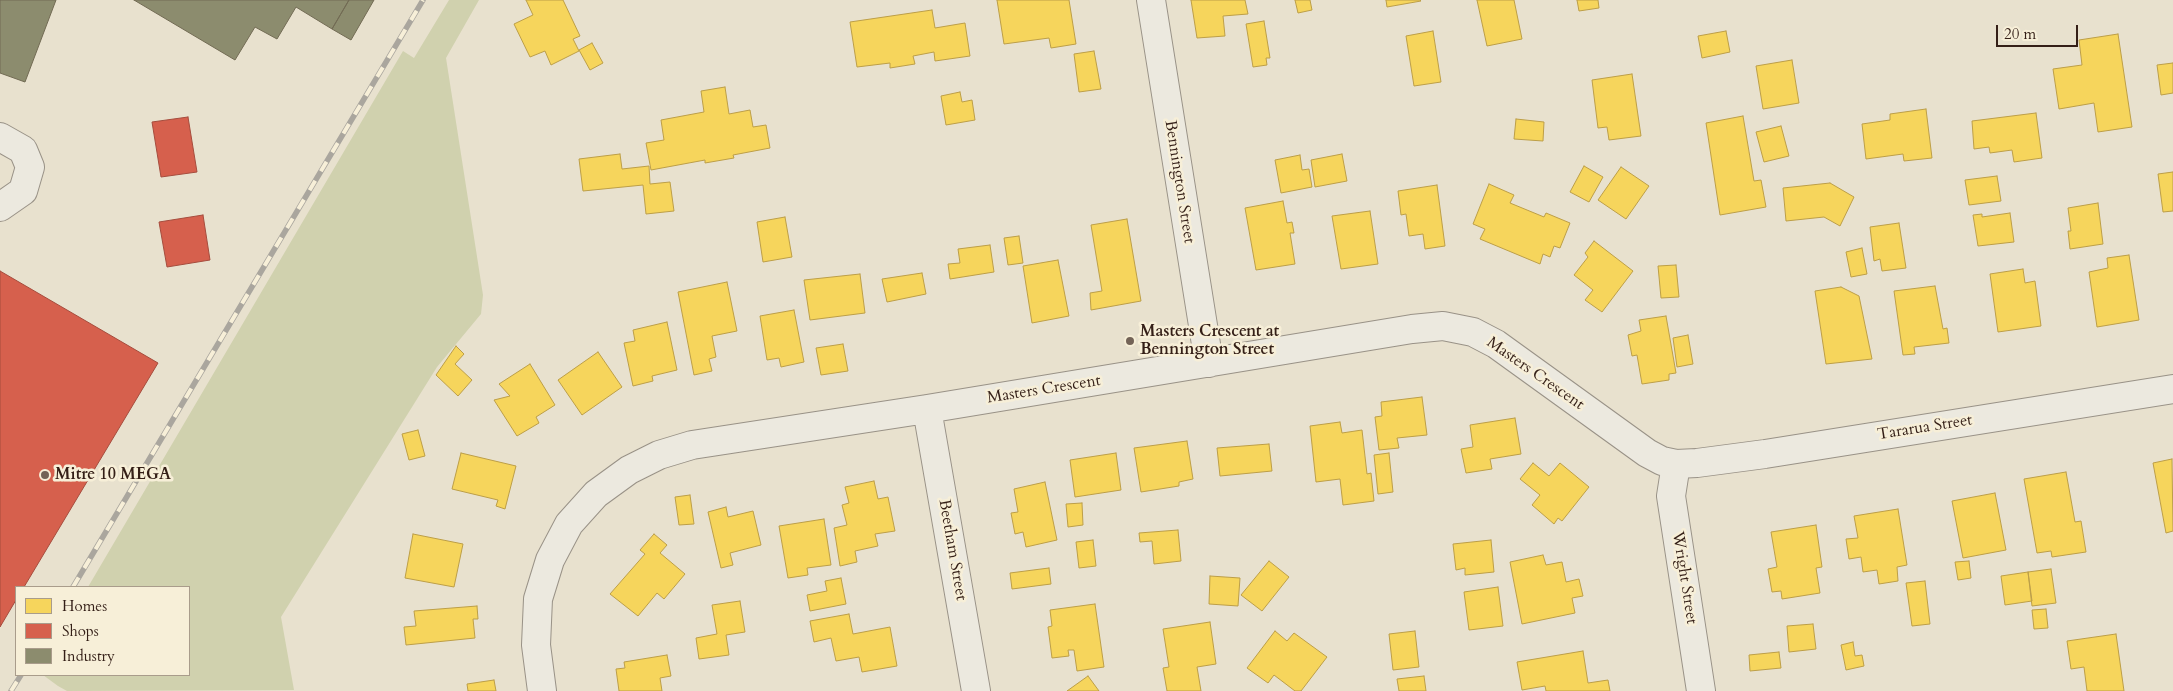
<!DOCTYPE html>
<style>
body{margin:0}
#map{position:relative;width:2173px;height:691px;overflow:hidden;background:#e8e1ce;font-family:Cardo,serif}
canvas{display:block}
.legend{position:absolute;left:15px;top:586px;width:175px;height:90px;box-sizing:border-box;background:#f7efd8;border:1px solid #a99c8b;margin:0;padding:6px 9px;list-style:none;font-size:15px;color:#341f17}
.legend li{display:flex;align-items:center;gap:10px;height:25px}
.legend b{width:25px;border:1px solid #a99c8b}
.scale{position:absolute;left:1996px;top:25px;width:82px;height:22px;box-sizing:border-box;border:2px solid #341f17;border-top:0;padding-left:6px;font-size:15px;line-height:18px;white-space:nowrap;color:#341f17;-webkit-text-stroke:4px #f7efd8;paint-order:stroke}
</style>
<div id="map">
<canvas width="2173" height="691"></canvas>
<ul class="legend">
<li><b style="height:14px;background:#f6d55c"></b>Homes</li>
<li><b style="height:14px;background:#d6604d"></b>Shops</li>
<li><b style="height:14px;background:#8c8c6e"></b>Industry</li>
</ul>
<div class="scale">20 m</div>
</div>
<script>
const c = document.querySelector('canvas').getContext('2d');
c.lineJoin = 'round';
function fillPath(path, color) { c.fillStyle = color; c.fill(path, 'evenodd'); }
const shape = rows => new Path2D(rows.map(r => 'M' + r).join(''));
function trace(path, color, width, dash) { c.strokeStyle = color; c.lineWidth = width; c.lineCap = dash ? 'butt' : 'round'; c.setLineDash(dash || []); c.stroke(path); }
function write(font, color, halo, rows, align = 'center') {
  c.font = font + ' Cardo,serif'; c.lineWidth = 5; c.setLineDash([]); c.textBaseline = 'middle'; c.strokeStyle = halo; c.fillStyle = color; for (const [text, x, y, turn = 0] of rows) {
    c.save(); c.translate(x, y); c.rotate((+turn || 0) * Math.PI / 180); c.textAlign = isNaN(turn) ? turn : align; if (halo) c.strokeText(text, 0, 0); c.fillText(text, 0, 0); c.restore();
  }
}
fillPath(shape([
 [449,0,479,0,446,58,483,295,481,314,437,367,281,617,294,690,67,691,58,686,43,675,189,675,189,587,88,587,403,51,414,58]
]), '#d0d1ae');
const homes = shape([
 [526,0,563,0,580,36,573,39,579,51,551,65,545,51,530,57,514,24,533,15,526,0],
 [997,0,1069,0,1076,44,1051,48,1049,38,1004,44,997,0],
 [1191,0,1245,0,1248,14,1223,16,1225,36,1197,38,1191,0],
 [1295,0,1310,0,1312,10,1298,13,1295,0],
 [1386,0,1420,0,1421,1,1387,7,1386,0],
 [1477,0,1514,0,1522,39,1487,46,1477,0],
 [1577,0,1598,0,1599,8,1579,11,1577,0],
 [932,10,935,28,965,23,970,56,935,61,934,52,913,56,915,64,890,68,890,63,857,67,850,22,932,10],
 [1264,21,1270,58,1266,58,1267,65,1253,67,1246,24,1264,21],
 [1433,31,1441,82,1414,86,1406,36,1433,31],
 [1726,31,1730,52,1702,58,1698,36,1726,31],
 [2118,34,2132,127,2098,132,2094,103,2059,109,2053,69,2082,65,2079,40,2118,34],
 [592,43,603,63,590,70,579,50,592,43],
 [1094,51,1101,89,1079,92,1074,54,1094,51],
 [1792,60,1799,103,1763,109,1756,66,1792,60],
 [2173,63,2173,93,2161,95,2157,65,2173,63],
 [1632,74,1641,136,1609,140,1607,127,1598,128,1592,80,1632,74],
 [725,87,729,114,750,110,753,127,766,125,770,148,733,155,734,158,705,163,705,160,651,170,646,143,664,140,661,120,704,112,701,91,725,87],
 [960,92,962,102,972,100,975,120,946,125,941,96,960,92],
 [1926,109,1932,158,1904,161,1903,154,1866,159,1862,124,1890,120,1890,114,1926,109],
 [2036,113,2042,158,2014,162,2012,150,1990,153,1989,147,1974,149,1972,121,2036,113],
 [1743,116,1754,181,1761,180,1766,207,1720,215,1706,123,1743,116],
 [1516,119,1544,122,1543,141,1514,139,1516,119],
 [1781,126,1789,156,1764,162,1756,132,1781,126],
 [620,154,622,169,649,166,650,184,670,182,674,211,646,214,643,185,583,191,579,159,620,154],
 [1342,154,1347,181,1315,187,1311,160,1342,154],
 [1300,155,1302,170,1309,169,1312,187,1281,193,1275,160,1300,155],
 [1584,166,1603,177,1589,202,1570,192,1584,166],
 [1621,167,1649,186,1626,219,1598,200,1621,167],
 [2173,172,2173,211,2163,212,2158,174,2173,172],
 [1997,176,2001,201,1969,205,1965,180,1997,176],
 [1830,183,1854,197,1840,226,1824,217,1786,221,1783,188,1830,183],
 [1489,184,1514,195,1510,203,1544,217,1546,213,1570,223,1560,248,1554,246,1550,257,1543,254,1540,264,1480,239,1485,229,1473,224,1489,184],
 [1437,185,1445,246,1425,249,1423,234,1409,236,1406,214,1401,215,1398,191,1437,185],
 [1283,201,1287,223,1292,222,1294,233,1290,233,1295,264,1256,270,1245,208,1283,201],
 [2098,203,2103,244,2070,249,2068,231,2071,231,2068,208,2098,203],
 [1370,211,1378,264,1341,269,1332,216,1370,211],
 [2010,213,2014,242,1978,246,1973,215,1982,214,1982,217,2010,213],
 [785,217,792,257,763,262,757,222,785,217],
 [1127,219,1141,301,1091,310,1090,293,1102,291,1091,225,1127,219],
 [1899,223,1906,268,1882,271,1880,259,1874,261,1870,227,1899,223],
 [1019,236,1023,263,1008,265,1004,238,1019,236],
 [1594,241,1633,271,1602,312,1585,300,1593,290,1574,275,1588,257,1585,253,1594,241],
 [990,245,994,272,950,279,948,264,960,263,958,249,990,245],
 [1862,248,1867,274,1851,277,1846,252,1862,248],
 [2129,255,2139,320,2097,327,2089,272,2108,268,2107,258,2129,255],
 [1058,260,1069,316,1032,323,1023,266,1058,260],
 [1676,265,1679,297,1661,298,1658,266,1676,265],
 [2023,269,2025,283,2035,281,2041,326,1998,332,1990,274,2023,269],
 [922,273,926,294,887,302,882,279,922,273],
 [860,274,865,313,810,320,804,280,860,274],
 [727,282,737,331,712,336,716,357,709,359,712,371,694,375,678,292,727,282],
 [1935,286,1943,329,1947,328,1949,343,1914,347,1915,354,1903,355,1894,291,1935,286],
 [1841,287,1859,296,1872,359,1826,364,1815,291,1841,287],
 [794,310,804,362,781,367,779,358,767,360,760,316,794,310],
 [1666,316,1676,373,1669,374,1669,380,1642,384,1637,355,1632,356,1628,335,1641,331,1639,320,1666,316],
 [667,322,677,370,652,376,653,381,633,386,624,343,635,341,633,330,667,322],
 [1688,335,1693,364,1677,367,1673,338,1688,335],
 [843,344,848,371,821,375,816,348,843,344],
 [456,346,464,354,455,364,472,380,458,396,436,375,456,346],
 [598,352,622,387,582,415,558,380,598,352],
 [530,364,555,405,536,417,539,423,517,436,494,400,510,396,499,384,530,364],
 [1422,397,1427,435,1397,438,1399,448,1379,450,1375,417,1382,416,1381,402,1422,397],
 [1515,418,1521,454,1490,459,1492,469,1466,473,1461,449,1473,447,1470,425,1515,418],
 [1340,422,1342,433,1362,430,1367,474,1371,473,1374,501,1343,505,1340,479,1316,482,1310,426,1340,422],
 [418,430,425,456,409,460,402,434,418,430],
 [1187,441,1193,479,1179,482,1179,486,1141,492,1134,448,1187,441],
 [1269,444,1272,471,1220,476,1217,448,1269,444],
 [461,453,516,466,505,509,496,506,498,500,452,489,461,453],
 [1116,453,1121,490,1075,497,1070,460,1116,453],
 [1389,453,1393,492,1378,494,1374,455,1389,453],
 [2172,459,2173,531,2166,533,2153,463,2172,459],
 [1533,463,1549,476,1560,463,1589,487,1562,521,1558,518,1554,524,1532,505,1540,495,1520,479,1533,463],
 [2066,472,2075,522,2081,521,2086,552,2052,557,2051,551,2037,553,2024,479,2066,472],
 [874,481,878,499,888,497,895,531,875,534,878,546,855,551,857,562,840,566,834,528,847,525,842,505,849,503,845,487,874,481],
 [1045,482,1057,540,1026,547,1023,532,1015,534,1011,513,1018,512,1014,489,1045,482],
 [1995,493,2006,550,1963,558,1952,501,1995,493],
 [690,495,694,524,679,525,675,497,690,495],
 [1082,503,1083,525,1068,527,1066,504,1082,503],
 [726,507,728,517,753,511,761,545,730,553,733,565,721,568,708,512,726,507],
 [1898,509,1907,565,1897,567,1898,581,1879,584,1877,570,1863,572,1861,557,1849,559,1846,539,1858,538,1854,516,1898,509],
 [824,519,831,565,807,568,808,575,788,578,779,526,824,519],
 [1816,525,1822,567,1816,568,1820,593,1782,599,1781,591,1772,592,1768,569,1777,567,1771,532,1816,525],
 [1178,530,1181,561,1154,564,1152,541,1140,542,1139,533,1178,530],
 [413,534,463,544,454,587,405,578,413,534],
 [654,534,667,545,660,553,685,574,664,599,657,593,638,616,610,594,645,554,640,550,654,534],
 [1093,540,1096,566,1079,568,1076,542,1093,540],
 [1491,540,1494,572,1465,575,1465,568,1456,570,1453,544,1491,540],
 [1543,555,1546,565,1562,562,1566,582,1579,579,1583,596,1572,598,1575,613,1522,624,1510,562,1543,555],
 [1269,561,1289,577,1262,611,1241,595,1269,561],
 [1969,561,1971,578,1958,580,1955,562,1969,561],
 [1049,568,1051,584,1012,589,1010,573,1049,568],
 [2051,569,2056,603,2032,606,2028,572,2051,569],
 [2028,572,2032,601,2005,605,2001,576,2028,572],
 [1210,576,1240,578,1238,606,1209,604,1210,576],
 [841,578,846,604,810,611,807,595,827,591,825,581,841,578],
 [1925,581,1930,624,1912,626,1906,583,1925,581],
 [1498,587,1503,626,1469,630,1464,592,1498,587],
 [740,601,745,632,726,635,729,655,699,659,696,638,717,634,712,605,740,601],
 [1095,604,1104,667,1077,671,1074,650,1068,650,1069,656,1052,658,1048,627,1052,626,1050,610,1095,604],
 [477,606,478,619,473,619,475,638,406,645,404,627,416,626,414,611,477,606],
 [2046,609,2048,628,2034,629,2032,610,2046,609],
 [849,614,853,634,890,627,897,666,862,672,859,657,836,661,831,638,814,642,810,621,849,614],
 [1210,622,1216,664,1197,667,1201,691,1167,691,1163,668,1169,667,1163,629,1210,622],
 [1813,624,1816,649,1789,652,1787,626,1813,624],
 [1275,631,1287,641,1294,633,1327,657,1301,691,1295,691,1274,675,1268,683,1247,668,1275,631],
 [1415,631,1419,667,1393,670,1389,634,1415,631],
 [2116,634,2124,691,2087,691,2084,667,2071,669,2067,641,2116,634],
 [1853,642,1855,656,1862,655,1864,666,1846,670,1841,645,1853,642],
 [1583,651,1588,683,1608,680,1610,691,1546,691,1545,686,1522,690,1517,662,1583,651],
 [1779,652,1781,668,1750,671,1749,655,1779,652],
 [667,655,671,676,660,678,662,691,619,691,616,669,625,668,624,662,667,655],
 [1088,676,1099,691,1067,691,1088,676],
 [1424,676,1426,691,1399,691,1397,679,1424,676],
 [494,680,496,691,468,691,467,684,494,680]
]);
fillPath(homes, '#f6d55c');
trace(homes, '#bc9e47', 1);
const shops = shape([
 [188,117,197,172,161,177,152,122,188,117],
 [203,215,210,260,167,267,159,222,203,215],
 [0,271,158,363,24,587,16,587,16,600,0,627,0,271]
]);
fillPath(shops, '#d6604d');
trace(shops, '#a54c3d', 1);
const industry = shape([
 [0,0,56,0,25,82,0,73,0,0],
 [134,0,349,0,332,29,296,7,277,39,255,27,235,60,134,0],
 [349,0,374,0,351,40,332,29,349,0]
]);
fillPath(industry, '#8c8c6e');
trace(industry, '#726b54', 1);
const minor = shape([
 [1151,0,1209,363],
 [0,137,23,150,30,167,23,191,0,207],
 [927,409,976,691],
 [1676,464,1671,496,1701,691],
 [542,691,536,645,538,599,550,560,569,524,596,494,629,470,659,455,692,445,927,409,1412,329,1443,326,1473,332,1496,344,1647,453,1662,461,1676,464,1697,463,1765,454,2173,389]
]);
trace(minor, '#999287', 30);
trace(minor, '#ece9df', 28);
const rail = shape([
 [73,587,423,0],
 [11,691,21,675]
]);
trace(rail, '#aaa69e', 5.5);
trace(rail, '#f7efd8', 4, [11]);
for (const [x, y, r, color] of [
 [1130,341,5,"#736357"],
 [45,475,5,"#736357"]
]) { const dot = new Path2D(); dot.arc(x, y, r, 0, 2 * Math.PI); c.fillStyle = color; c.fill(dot); trace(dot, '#f7efd8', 2); }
write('16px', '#341f17', '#f7efd8', [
 ["Bennington Street",1179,182,81],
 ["Masters Crescent",1535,374,35],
 ["Masters Crescent",1044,390,-9],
 ["Tararua Street",1925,428,-9],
 ["Beetham Street",952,550,80],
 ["Wright Street",1684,578,81]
]);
write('bold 16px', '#341f17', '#f7efd8', [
 ["Masters Crescent at",1140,332],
 ["Bennington Street",1140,350],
 ["Mitre 10 MEGA",55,475]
], 'left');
</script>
